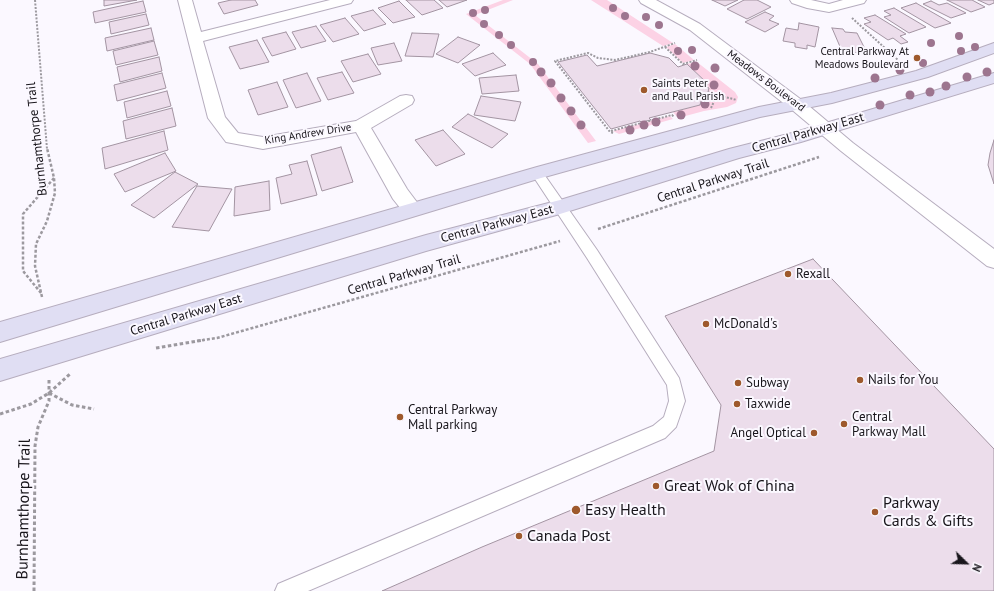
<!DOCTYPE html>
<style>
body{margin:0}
#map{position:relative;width:994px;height:591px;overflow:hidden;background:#fbf8ff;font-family:"PT Sans",sans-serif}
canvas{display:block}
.north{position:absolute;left:946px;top:543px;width:40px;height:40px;-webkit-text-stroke:3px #fbf8ff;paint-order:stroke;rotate:113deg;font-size:11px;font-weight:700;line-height:16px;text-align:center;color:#18151b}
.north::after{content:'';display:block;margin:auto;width:14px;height:18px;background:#18151b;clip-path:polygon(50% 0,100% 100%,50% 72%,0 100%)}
</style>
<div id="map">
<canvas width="994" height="591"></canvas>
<div class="north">N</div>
</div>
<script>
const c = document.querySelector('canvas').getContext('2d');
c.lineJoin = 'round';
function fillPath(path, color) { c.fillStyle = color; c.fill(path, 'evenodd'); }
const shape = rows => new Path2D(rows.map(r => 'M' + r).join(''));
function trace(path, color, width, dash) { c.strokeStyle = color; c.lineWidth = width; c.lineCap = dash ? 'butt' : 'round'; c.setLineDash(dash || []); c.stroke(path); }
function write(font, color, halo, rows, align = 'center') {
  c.font = font + ' "PT Sans",sans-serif'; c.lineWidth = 4; c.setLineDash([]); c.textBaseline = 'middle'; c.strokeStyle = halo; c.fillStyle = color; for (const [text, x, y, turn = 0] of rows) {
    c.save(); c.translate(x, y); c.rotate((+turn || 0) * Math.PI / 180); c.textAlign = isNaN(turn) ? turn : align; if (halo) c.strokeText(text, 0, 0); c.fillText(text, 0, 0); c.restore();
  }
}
fillPath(shape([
 [503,0,513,0,475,15,538,64,596,141,588,143,530,64,466,14],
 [591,0,607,0,673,43,663,46],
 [675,44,694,60,683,63,666,47],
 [697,62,735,92,738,97,736,103,727,107,704,111,678,118,673,112,700,105,701,101,705,101,706,98,707,98,709,92,708,92,709,88,706,87,708,84,687,64],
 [670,116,673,119,619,134,613,131]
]), '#fcd2e5');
const building = shape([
 [104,0,137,0,104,6,104,0],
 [231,0,255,0,258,5,224,14,218,3,231,0],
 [406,0,434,0,443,8,422,15,406,0],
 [439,0,467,0,447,7,439,0],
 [712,0,738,0,725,6,712,0],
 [744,0,757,0,771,7,747,19,727,9,744,0],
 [947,0,972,0,985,7,971,12,947,0],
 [978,0,994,0,994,3,989,5,978,0],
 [143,1,146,12,95,23,93,12,143,1],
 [399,1,415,17,393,23,378,8,399,1],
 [931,1,939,5,947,3,966,13,951,18,923,4,931,1],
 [916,3,951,23,935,28,901,8,916,3],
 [894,8,926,27,909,33,884,17,891,15,884,11,894,8],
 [373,10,386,24,364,31,351,16,373,10],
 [765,12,774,16,769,20,779,24,765,32,745,22,765,12],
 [146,14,149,25,111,34,109,22,146,14],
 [875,15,906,34,900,36,908,42,901,44,893,38,888,40,864,24,871,22,864,18,875,15],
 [345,18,359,34,333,42,320,25,345,18],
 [799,23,819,27,815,47,807,45,807,49,795,47,795,43,783,41,786,28,798,30,799,23],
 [316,26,326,41,301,48,292,32,316,26],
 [151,28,154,40,107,51,105,38,151,28],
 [832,28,843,29,845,32,857,33,865,49,858,49,860,53,850,52,849,49,841,49,832,28],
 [286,32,296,49,272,56,262,38,286,32],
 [412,33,439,34,433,57,405,56,412,33],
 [458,37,480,45,458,63,436,54,458,37],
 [257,40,269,62,240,69,229,47,257,40],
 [154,41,158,55,116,65,113,51,154,41],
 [394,43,402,61,378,65,371,48,394,43],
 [493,53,506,65,475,76,462,64,493,53],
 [650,53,669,58,678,67,687,64,708,84,706,87,709,88,708,92,710,92,707,99,706,98,705,101,701,101,700,105,649,118,651,120,641,122,640,121,611,129,558,62,587,55,597,66,650,53],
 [368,54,381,74,353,82,341,61,368,54],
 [159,57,162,71,120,82,117,67,159,57],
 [342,72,354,93,328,100,317,78,342,72],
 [162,73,166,88,117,101,114,85,162,73],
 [307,73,321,101,296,108,283,80,307,73],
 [516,75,519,91,482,94,479,78,516,75],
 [277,82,288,107,258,115,248,90,277,82],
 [167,91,171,106,127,118,124,102,167,91],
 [481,96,521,102,515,121,474,115,481,96],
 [172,108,176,126,126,139,123,121,172,108],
 [468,114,508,134,492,148,452,127,468,114],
 [443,130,465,154,436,166,415,140,443,130],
 [164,131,168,150,105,169,102,148,164,131],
 [994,140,994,184,988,165,990,153,994,140],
 [341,147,353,182,322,191,311,155,341,147],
 [165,153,176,171,125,192,114,174,165,153],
 [307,161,317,195,281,204,276,178,292,174,289,165,307,161],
 [175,172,198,184,154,218,131,205,175,172],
 [269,181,270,210,234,216,235,187,269,181],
 [197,186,232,189,209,231,172,227,197,186],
 [813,259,994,449,994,591,382,591,482,547,714,451,721,405,665,316,813,259]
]);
fillPath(building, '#ecddeb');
trace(building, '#a394a2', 1);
const lane = shape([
 [537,169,541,170,597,250,679,378,685,401,676,427,665,438,308,591,275,591,278,584,653,426,664,417,669,401,667,385,587,258,533,176,531,173,533,170,537,169]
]);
const street = shape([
 [178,0,192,0,201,32,330,0,353,0,351,3,203,41,225,117,238,133,263,137,356,121,400,96,406,95,412,96,414,100,412,104,371,128,407,189,422,209,419,214,412,216,405,214,393,199,356,132,263,149,226,142,208,118,178,0],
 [639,0,656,0,700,24,803,101,853,143,994,249,994,268,987,266,841,151,791,109,690,30,641,3,639,0],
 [790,0,811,0,829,4,843,0,866,0,864,3,829,12,807,8,792,3,790,0]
]);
const secondary = shape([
 [994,43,994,53,928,77,832,103,760,117,541,178,0,342,0,322,537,167,759,107,831,93,916,71,994,43],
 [994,73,994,83,801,142,739,158,560,214,426,251,0,381,0,359,426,235,560,200,729,149,792,133,994,73]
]);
trace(lane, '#b6adbe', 2);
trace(street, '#b6adbe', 2);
trace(secondary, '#b6adbe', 2);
trace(shape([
 [35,0,47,149],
 [852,18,898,60],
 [665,47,683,64,697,60],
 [711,108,717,95,737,100],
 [611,131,672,115,674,117],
 [613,133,610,132,555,61,588,53,598,58,615,60,650,52,675,43]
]), '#9c999f', 2, [2, 1.5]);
trace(shape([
 [598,229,819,157],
 [41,293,23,271,23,214,54,178],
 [42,297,35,266,36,244,47,221,55,193,54,178,47,148],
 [197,341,217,338,560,241]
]), '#9c999f', 2.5, [3, 2]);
trace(shape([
 [156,348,204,340],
 [49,393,72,405,94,409],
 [0,414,31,404,49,393,71,373],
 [34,591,35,446,38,427,49,401,49,379]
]), '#9c999f', 3, [3.5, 2.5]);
fillPath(lane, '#fff');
fillPath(street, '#fff');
fillPath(secondary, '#e0def3');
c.fillStyle = '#9d758f';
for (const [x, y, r] of [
 [613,8,4],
 [485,10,4],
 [473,13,4],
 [625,16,4],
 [646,17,4],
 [484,24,4],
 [659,25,4],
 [499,35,4],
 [959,36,4],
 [931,43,4],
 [511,45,4],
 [975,47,4],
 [692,50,4],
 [678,51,4],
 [961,51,4],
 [533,62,4],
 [923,63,4],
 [844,65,4],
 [695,66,4.5],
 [715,68,4.5],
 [900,70,4.5],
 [541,72,4.5],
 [987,72,4.5],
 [967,77,4.5],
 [875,78,4.5],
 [551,83,4.5],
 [714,85,4.5],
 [946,86,4.5],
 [930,92,4.5],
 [910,95,4.5],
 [561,98,4.5],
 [705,104,4.5],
 [880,105,4.5],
 [571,111,4.5],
 [681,115,4.5],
 [656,122,4.5],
 [581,125,4.5],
 [644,125,4.5],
 [630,130,4.5]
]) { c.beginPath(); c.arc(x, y, r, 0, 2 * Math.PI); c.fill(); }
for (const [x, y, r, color] of [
 [917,58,4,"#9e592c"],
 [644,90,4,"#9e592c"],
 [788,274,4,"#9e592c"],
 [706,324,4,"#9e592c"],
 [860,380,4,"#9e592c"],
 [738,383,4,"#9e592c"],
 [737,404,4,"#9e592c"],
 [400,417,4,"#9e592c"],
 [844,424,4,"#9e592c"],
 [814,433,4,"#9e592c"],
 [656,486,4,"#9e592c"],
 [576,510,5,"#9e592c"],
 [875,512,4,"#9e592c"],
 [519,536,4,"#9e592c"]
]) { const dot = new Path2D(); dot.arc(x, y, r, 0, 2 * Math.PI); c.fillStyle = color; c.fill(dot); trace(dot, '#fbf8ff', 1.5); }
write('11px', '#18151b', '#fbf8ff', [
 ["Central Parkway At",909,52],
 ["Meadows Boulevard",909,65],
 ["Saints Peter",652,84,"left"],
 ["and Paul Parish",652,97,"left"]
], 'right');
write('11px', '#18151b', '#fbf8ff', [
 ["Meadows Boulevard",766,81,37],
 ["King Andrew Drive",308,134,-9]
]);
write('13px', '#18151b', '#fbf8ff', [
 ["Central Parkway East",808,133,-16],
 ["Burnhamthorpe Trail",37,139,-96],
 ["Central Parkway Trail",713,181,-18],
 ["Central Parkway East",497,224,-15],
 ["Central Parkway Trail",404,275,-16],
 ["Central Parkway East",186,315,-17]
]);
write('13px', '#18151b', '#fbf8ff', [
 ["Rexall",796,274],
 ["McDonald's",714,324],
 ["Nails for You",868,380],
 ["Subway",746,383],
 ["Taxwide",745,404],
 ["Central Parkway",408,410],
 ["Mall parking",408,425],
 ["Central",852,417],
 ["Parkway Mall",852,432],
 ["Angel Optical",806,433,"right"]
], 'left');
write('16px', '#18151b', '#fbf8ff', [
 ["Great Wok of China",664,486],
 ["Parkway",883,503],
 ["Cards & Gifts",883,521],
 ["Easy Health",585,510],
 ["Canada Post",527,536]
], 'left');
write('16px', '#18151b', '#fbf8ff', [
 ["Burnhamthorpe Trail",24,509,-89]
]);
</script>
